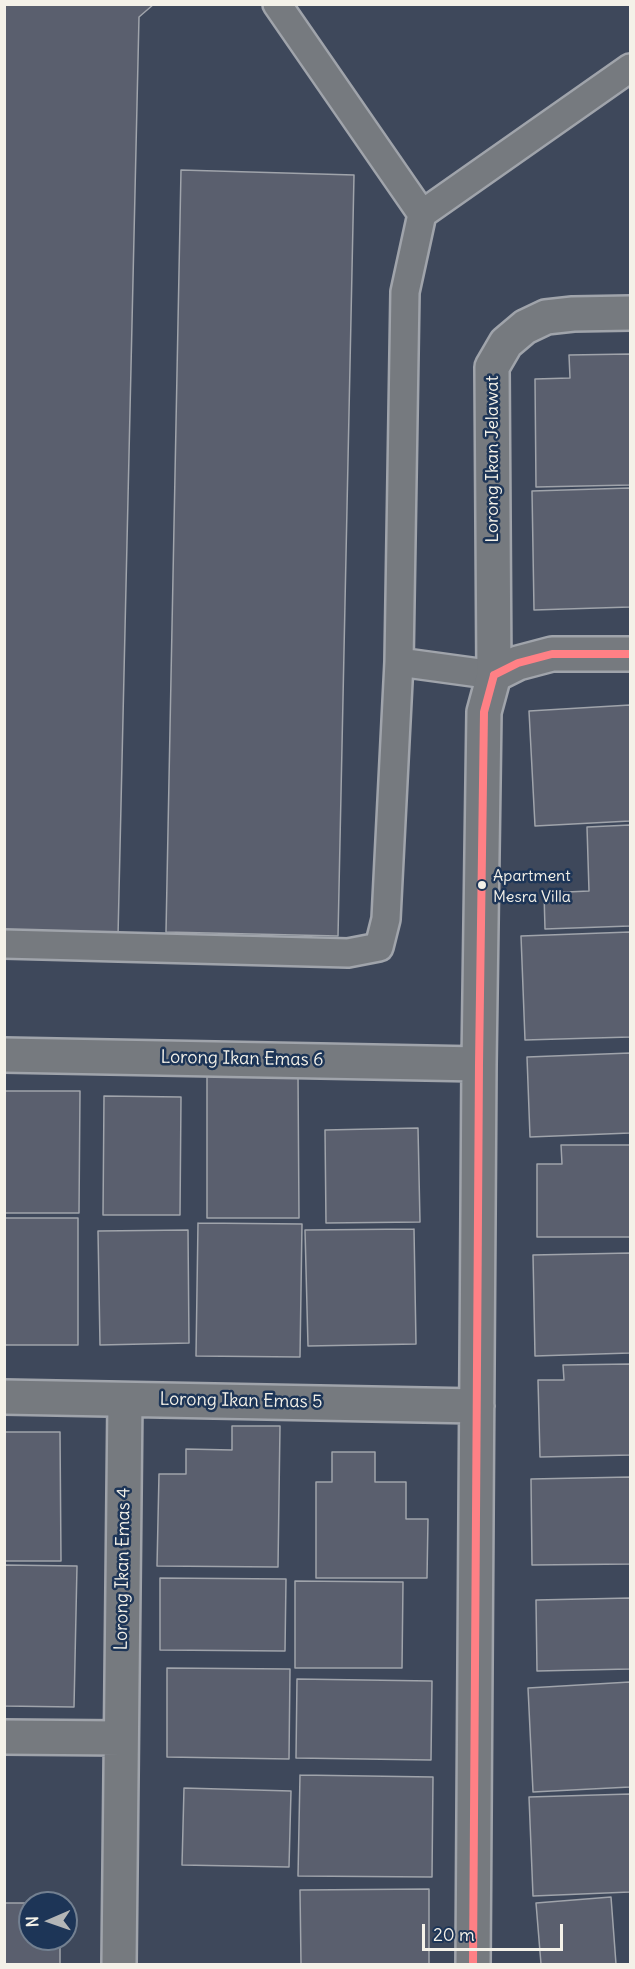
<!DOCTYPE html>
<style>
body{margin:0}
#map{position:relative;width:635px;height:1969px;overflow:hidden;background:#3e485b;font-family:Delius,sans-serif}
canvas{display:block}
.frame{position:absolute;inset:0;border:6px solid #f4f1e8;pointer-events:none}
.north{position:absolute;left:18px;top:1891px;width:60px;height:60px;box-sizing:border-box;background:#1d3557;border:2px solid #738091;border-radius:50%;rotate:268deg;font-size:16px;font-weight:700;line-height:24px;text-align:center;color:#f4f1e8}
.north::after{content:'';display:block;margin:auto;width:21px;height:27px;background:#b4b6b7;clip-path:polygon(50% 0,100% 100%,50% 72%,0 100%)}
.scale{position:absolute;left:422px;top:1924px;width:141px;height:27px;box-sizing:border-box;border:3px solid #f4f1e8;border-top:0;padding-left:8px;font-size:18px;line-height:21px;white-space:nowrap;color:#f4f1e8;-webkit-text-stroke:4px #1d3557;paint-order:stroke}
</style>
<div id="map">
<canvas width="635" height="1969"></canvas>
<div class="frame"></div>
<div class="north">N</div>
<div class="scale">20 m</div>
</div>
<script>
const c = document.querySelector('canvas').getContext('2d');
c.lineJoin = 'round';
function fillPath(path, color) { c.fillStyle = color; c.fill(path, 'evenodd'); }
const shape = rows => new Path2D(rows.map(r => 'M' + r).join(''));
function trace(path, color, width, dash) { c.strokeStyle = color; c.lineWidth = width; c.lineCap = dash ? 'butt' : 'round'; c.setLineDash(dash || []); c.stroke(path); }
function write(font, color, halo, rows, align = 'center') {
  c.font = font + ' Delius,sans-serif'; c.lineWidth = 5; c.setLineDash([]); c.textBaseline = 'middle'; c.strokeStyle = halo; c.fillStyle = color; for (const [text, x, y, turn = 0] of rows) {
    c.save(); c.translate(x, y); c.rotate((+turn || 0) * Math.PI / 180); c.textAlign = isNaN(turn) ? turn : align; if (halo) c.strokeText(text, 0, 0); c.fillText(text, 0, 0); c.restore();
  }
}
const building = shape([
 [4,4,154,4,139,17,118,936,4,934,4,4],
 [181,170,354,175,338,936,166,932,181,170],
 [630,354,630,485,536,487,535,379,570,378,569,355,630,354],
 [630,488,630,607,534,610,532,491,630,488],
 [630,705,630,821,535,826,529,711,630,705],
 [630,825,630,926,545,929,544,893,589,891,587,827,630,825],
 [630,932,630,1037,525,1040,521,936,630,932],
 [630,1053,630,1133,530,1137,527,1057,630,1053],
 [298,1075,299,1218,207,1218,207,1076,298,1075],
 [4,1091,80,1091,79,1213,4,1213,4,1091],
 [104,1096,181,1097,180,1215,103,1215,104,1096],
 [418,1128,420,1222,326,1223,325,1130,418,1128],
 [561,1145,630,1145,630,1237,537,1237,537,1164,562,1164,561,1145],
 [4,1218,78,1218,78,1345,4,1345,4,1218],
 [198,1223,302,1224,300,1357,196,1356,198,1223],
 [414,1229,416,1344,308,1346,305,1230,414,1229],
 [188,1230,189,1343,100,1345,98,1231,188,1230],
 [630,1253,630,1353,535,1356,533,1255,630,1253],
 [630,1364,630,1455,540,1457,538,1380,564,1380,563,1365,630,1364],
 [232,1426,280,1426,278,1567,157,1566,159,1474,186,1474,186,1449,232,1450,232,1426],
 [4,1432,60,1432,61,1561,4,1561,4,1432],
 [332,1452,375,1452,375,1482,406,1482,406,1519,428,1519,427,1578,316,1578,316,1482,332,1482,332,1452],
 [630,1477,630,1564,532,1565,531,1479,630,1477],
 [4,1565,77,1566,74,1707,4,1706,4,1565],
 [160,1578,286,1579,285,1651,160,1650,160,1578],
 [295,1581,403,1582,402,1668,295,1668,295,1581],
 [630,1598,630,1669,537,1671,536,1600,630,1598],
 [167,1668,290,1669,289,1759,167,1757,167,1668],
 [297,1679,432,1681,431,1760,296,1758,297,1679],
 [630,1682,630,1787,533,1792,528,1688,630,1682],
 [300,1775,433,1777,432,1877,298,1876,300,1775],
 [184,1788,291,1791,289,1867,182,1865,184,1788],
 [630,1794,630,1892,533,1896,529,1797,630,1794],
 [429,1889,429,1964,301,1964,300,1890,429,1889],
 [611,1897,616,1964,541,1964,536,1903,611,1897],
 [4,1903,60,1903,30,1903,30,1939,60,1939,60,1964,4,1964,4,1903]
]);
fillPath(building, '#5a5f6e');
trace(building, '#a0a4ab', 1.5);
const lane = shape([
 [277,4,422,214],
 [399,662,494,675],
 [4,944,348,953,379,947,386,919,399,662,405,292,422,214,630,68]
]);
const street = shape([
 [494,675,518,663,552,654,630,654],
 [4,1055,479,1064],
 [4,1397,477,1406],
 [4,1737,121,1738],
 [119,1964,125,1400],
 [473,1964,479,1064,484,712,494,675,492,367,506,343,525,327,546,317,573,314,630,313]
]);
trace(lane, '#a0a4ab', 32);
trace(street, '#a0a4ab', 38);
trace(lane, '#767a7f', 27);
trace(street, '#767a7f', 33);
trace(shape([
 [494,675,518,663,552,654,630,654],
 [473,1964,479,1064,484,712,494,675]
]), '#ff8085', 8);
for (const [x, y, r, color] of [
 [482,885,5,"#f4f1e8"]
]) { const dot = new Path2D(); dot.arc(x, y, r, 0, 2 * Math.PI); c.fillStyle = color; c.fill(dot); trace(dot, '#1d3557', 2); }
write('16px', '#f4f1e8', '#1d3557', [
 ["Apartment",493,876],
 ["Mesra Villa",493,897]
], 'left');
write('18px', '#f4f1e8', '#1d3557', [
 ["Lorong Ikan Jelawat",493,459,-90],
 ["Lorong Ikan Emas 6",242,1059,1],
 ["Lorong Ikan Emas 5",241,1401,1],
 ["Lorong Ikan Emas 4",123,1569,-89]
]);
</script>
